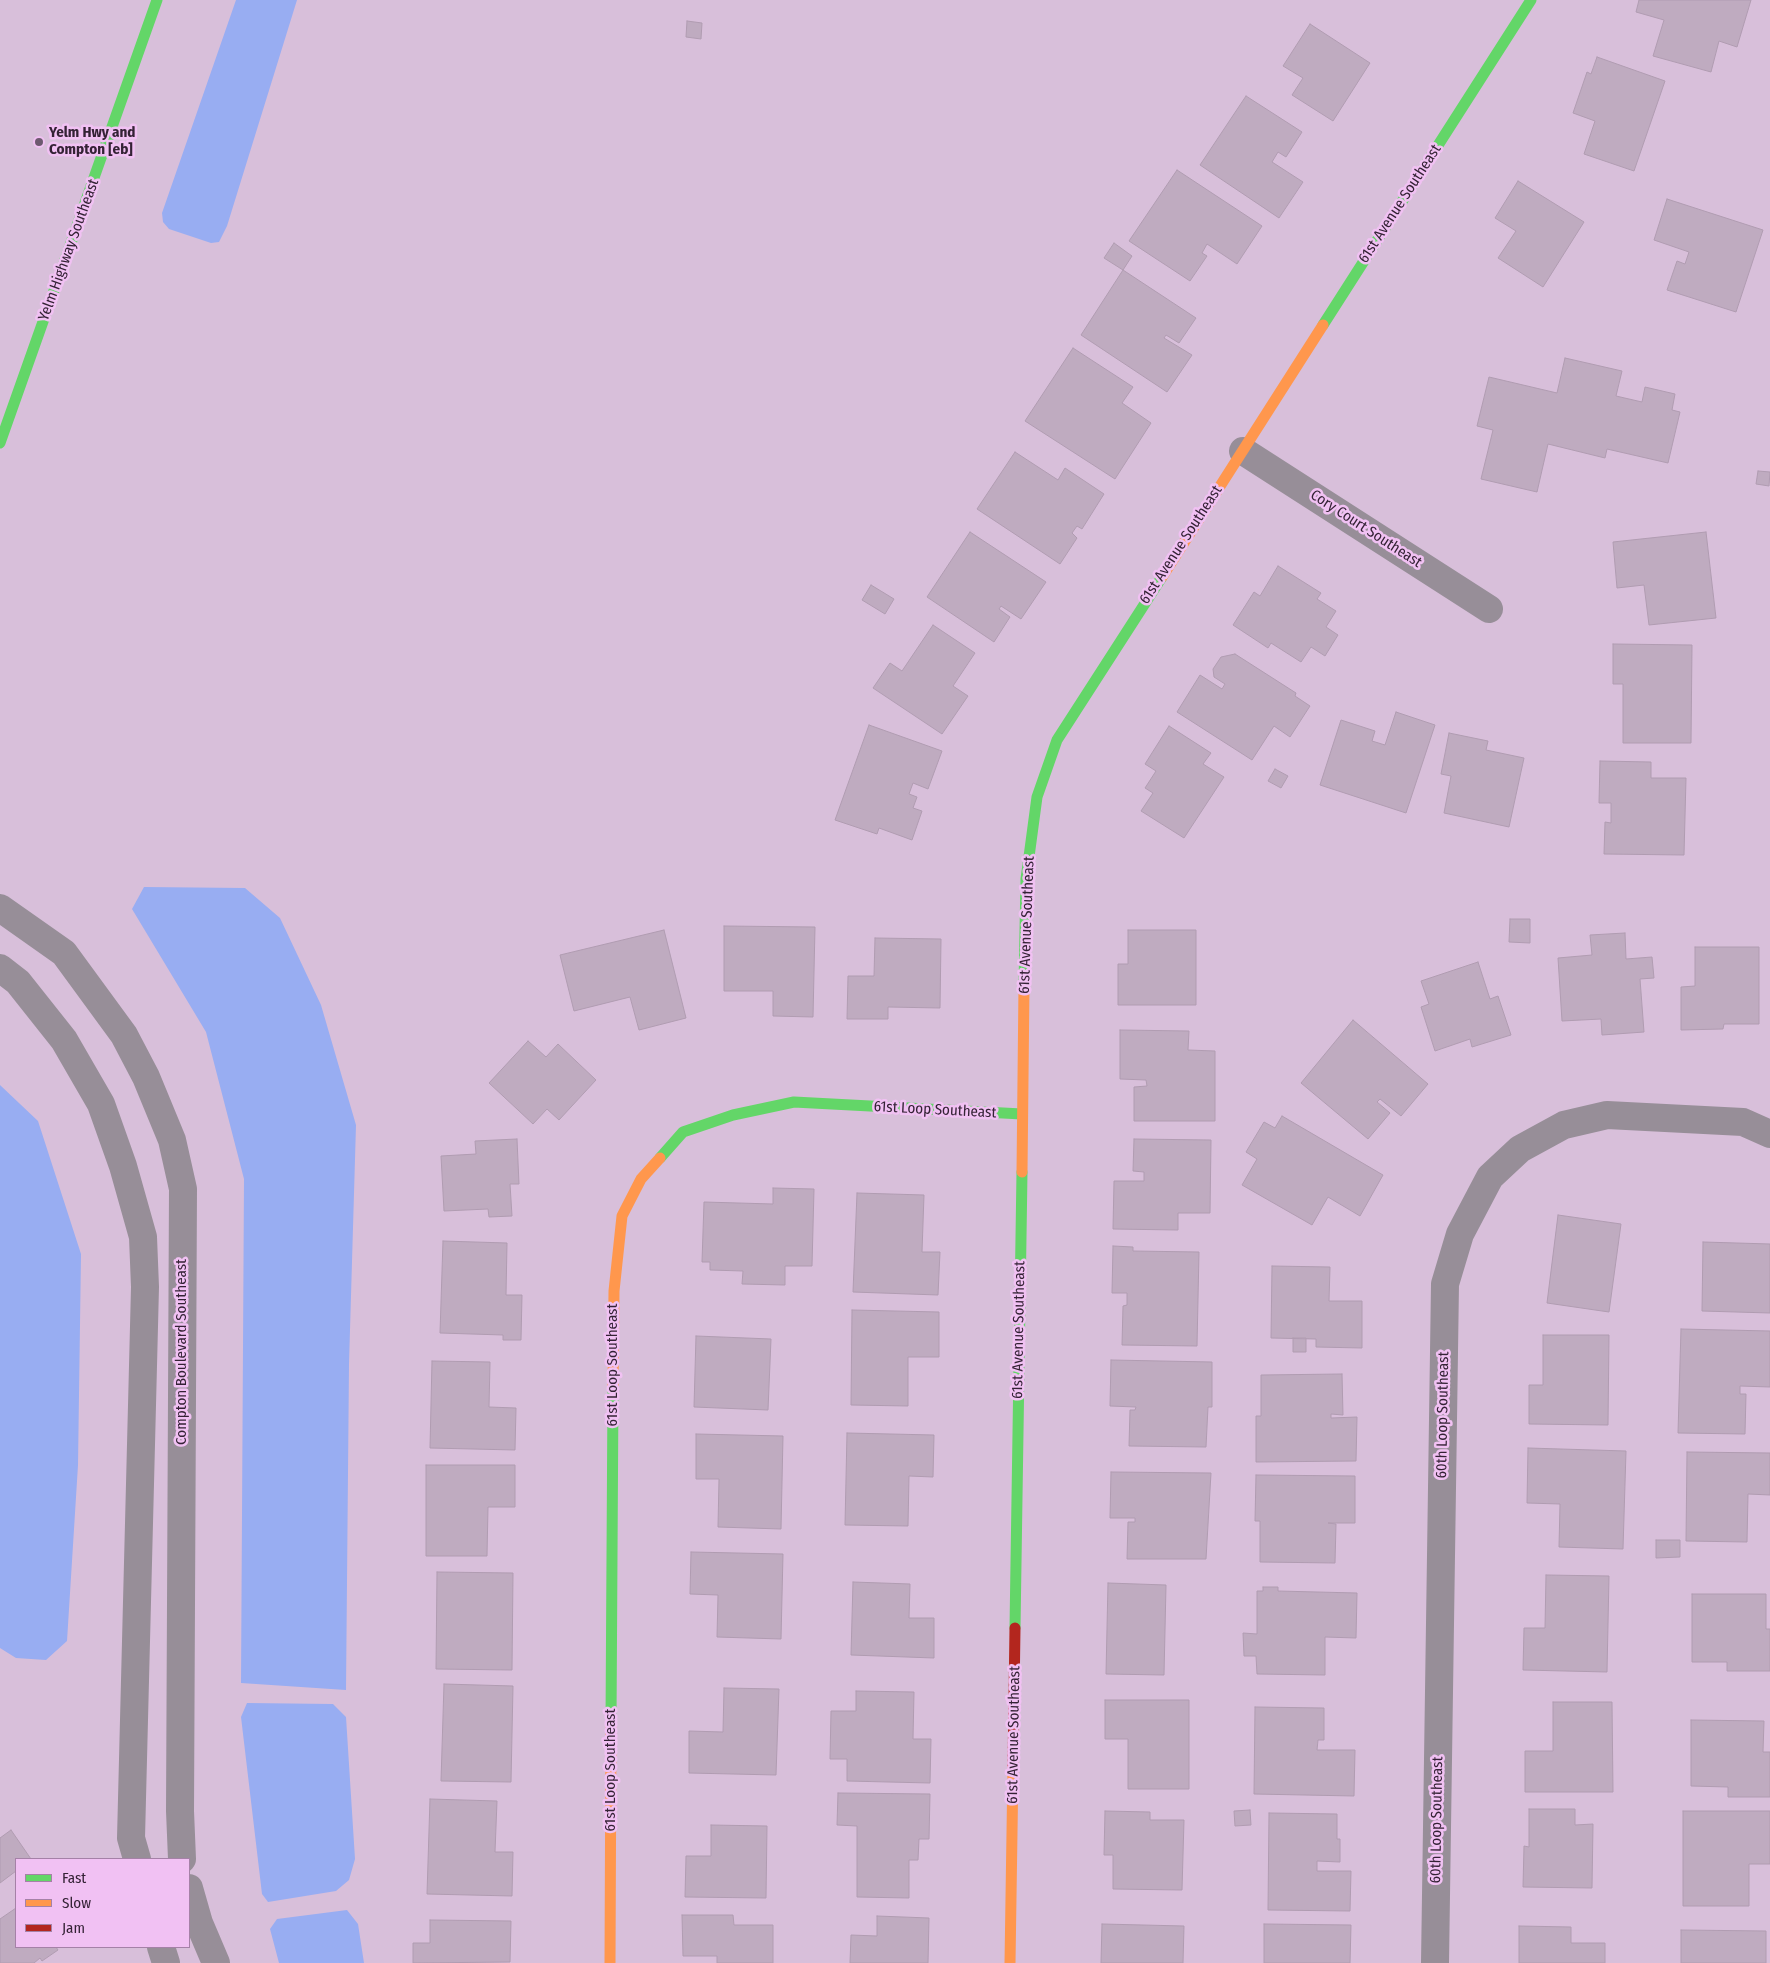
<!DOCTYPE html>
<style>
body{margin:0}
#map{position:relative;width:1770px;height:1963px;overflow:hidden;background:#d8bfda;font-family:"Fira Sans Condensed",sans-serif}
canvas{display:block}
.legend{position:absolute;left:15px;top:1858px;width:175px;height:90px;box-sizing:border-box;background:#f1c1f3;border:1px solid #a581a7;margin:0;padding:6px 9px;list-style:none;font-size:15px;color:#342235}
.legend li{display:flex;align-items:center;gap:10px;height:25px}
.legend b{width:25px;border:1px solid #a581a7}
</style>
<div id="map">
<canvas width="1770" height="1963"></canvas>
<ul class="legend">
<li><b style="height:6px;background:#63d668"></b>Fast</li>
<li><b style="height:6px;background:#ff974d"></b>Slow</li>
<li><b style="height:6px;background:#b3261e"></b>Jam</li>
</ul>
</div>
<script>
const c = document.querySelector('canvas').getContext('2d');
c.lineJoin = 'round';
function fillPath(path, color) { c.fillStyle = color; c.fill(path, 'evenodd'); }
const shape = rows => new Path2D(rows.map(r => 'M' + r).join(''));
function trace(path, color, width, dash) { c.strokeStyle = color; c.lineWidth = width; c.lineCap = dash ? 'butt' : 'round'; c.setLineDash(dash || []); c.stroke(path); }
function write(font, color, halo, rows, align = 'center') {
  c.font = font + ' "Fira Sans Condensed",sans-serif'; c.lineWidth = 5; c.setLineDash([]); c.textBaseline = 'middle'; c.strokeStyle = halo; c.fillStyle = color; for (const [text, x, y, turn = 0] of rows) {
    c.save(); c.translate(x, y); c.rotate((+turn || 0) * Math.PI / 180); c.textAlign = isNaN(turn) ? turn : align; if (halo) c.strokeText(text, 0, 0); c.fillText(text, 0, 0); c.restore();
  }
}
fillPath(shape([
 [236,0,297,0,227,226,219,242,211,243,169,229,163,222,162,213],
 [144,887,245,888,280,918,321,1005,356,1125,349,1364,346,1690,241,1683,244,1179,206,1032,132,909],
 [0,1085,38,1121,81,1254,78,1465,67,1641,46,1660,16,1658,0,1648],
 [247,1703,333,1704,346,1717,355,1859,349,1880,336,1891,268,1902,262,1894,241,1717],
 [347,1910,358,1924,364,1963,279,1963,270,1929,277,1919]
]), '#98adf2');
const building = shape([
 [1639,0,1751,0,1737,47,1719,41,1711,72,1653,56,1664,20,1636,12,1639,0],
 [687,21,702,23,701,39,686,37,687,21],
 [1310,24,1370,63,1333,121,1292,95,1303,78,1283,66,1310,24],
 [1597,57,1665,81,1634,171,1584,154,1595,121,1573,113,1587,72,1591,74,1597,57],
 [1246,96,1302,132,1286,157,1278,152,1272,162,1303,182,1279,218,1200,165,1246,96],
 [1177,170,1262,226,1237,264,1207,244,1202,253,1207,256,1190,281,1129,241,1177,170],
 [1518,181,1584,222,1543,287,1498,258,1516,231,1495,218,1518,181],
 [1667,199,1763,230,1736,312,1667,290,1677,261,1685,264,1689,252,1654,240,1667,199],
 [1114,243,1132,256,1123,270,1104,258,1114,243],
 [1123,270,1196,318,1179,343,1166,335,1164,338,1192,355,1167,392,1081,335,1123,270],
 [1073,348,1133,387,1122,403,1151,423,1115,479,1025,421,1073,348],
 [1565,358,1622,371,1616,396,1642,402,1645,387,1675,394,1672,410,1680,412,1668,463,1607,449,1605,458,1548,444,1537,492,1481,479,1493,430,1477,426,1489,377,1557,393,1565,358],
 [1015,452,1058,480,1065,468,1104,494,1082,529,1077,526,1072,533,1077,538,1060,564,977,509,1015,452],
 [1758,471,1770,472,1769,486,1756,484,1758,471],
 [970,532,1046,582,1021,619,1001,606,999,609,1010,617,994,642,927,597,970,532],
 [1706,532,1716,618,1649,625,1644,585,1617,588,1613,542,1706,532],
 [1278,566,1321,593,1317,599,1336,611,1326,627,1338,635,1325,656,1311,647,1301,662,1271,643,1268,648,1233,625,1254,592,1260,596,1278,566],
 [871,585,894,599,885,614,862,600,871,585],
 [933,625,975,653,953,686,968,696,942,734,873,688,890,663,902,671,933,625],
 [1613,644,1692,645,1691,743,1623,743,1623,684,1613,684,1613,644],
 [1235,654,1296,693,1295,696,1310,706,1290,737,1274,726,1252,760,1177,712,1200,675,1222,689,1225,684,1214,677,1213,669,1221,657,1235,654],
 [1396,712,1435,725,1406,813,1320,785,1341,720,1375,731,1372,741,1385,745,1396,712],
 [869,725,942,751,928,789,913,783,909,794,917,797,913,808,922,811,912,840,879,828,877,834,835,820,869,725],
 [1169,726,1211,753,1203,764,1224,777,1184,838,1141,811,1153,793,1145,788,1156,771,1145,764,1169,726],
 [1449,733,1488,741,1486,750,1524,758,1509,827,1444,813,1451,776,1441,774,1449,733],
 [1600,761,1651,762,1651,778,1686,778,1684,855,1604,854,1605,822,1611,823,1611,803,1599,803,1600,761],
 [1275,769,1288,776,1281,788,1268,781,1275,769],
 [1510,919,1530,919,1530,943,1509,942,1510,919],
 [724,926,815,927,813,1017,773,1016,773,991,724,991,724,926],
 [664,930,686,1018,639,1030,630,997,574,1011,560,955,664,930],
 [1128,930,1196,930,1196,1005,1118,1005,1118,964,1128,964,1128,930],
 [1625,933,1626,959,1652,957,1654,978,1640,979,1644,1032,1602,1035,1601,1019,1562,1021,1558,958,1592,955,1590,935,1625,933],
 [875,938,941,939,940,1008,888,1007,888,1019,847,1019,848,976,874,976,875,938],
 [1695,947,1759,947,1759,1024,1724,1024,1723,1029,1681,1030,1681,987,1695,986,1695,947],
 [1478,962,1490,999,1498,996,1511,1035,1472,1047,1470,1039,1435,1051,1421,1007,1429,1004,1421,981,1478,962],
 [1353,1020,1428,1084,1401,1116,1380,1099,1377,1102,1390,1113,1368,1139,1301,1083,1353,1020],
 [1120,1030,1189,1031,1188,1050,1215,1051,1215,1121,1134,1121,1134,1087,1147,1086,1146,1080,1120,1079,1120,1030],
 [528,1041,546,1057,558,1044,596,1080,559,1120,547,1109,533,1124,489,1083,528,1041],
 [1282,1116,1383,1175,1360,1216,1328,1197,1312,1225,1242,1185,1257,1159,1246,1152,1264,1122,1275,1128,1282,1116],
 [517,1139,519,1184,510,1184,512,1216,489,1217,488,1209,444,1211,441,1156,476,1154,475,1141,517,1139],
 [1134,1139,1211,1140,1210,1213,1178,1213,1178,1230,1113,1229,1114,1181,1144,1181,1144,1172,1133,1171,1134,1139],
 [773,1188,814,1189,812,1266,785,1266,785,1285,742,1284,743,1271,710,1270,710,1262,702,1262,704,1202,773,1204,773,1188],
 [857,1193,924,1195,922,1252,940,1252,938,1295,853,1292,857,1193],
 [1558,1215,1621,1224,1609,1312,1547,1303,1558,1215],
 [443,1241,507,1243,506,1295,522,1295,521,1340,503,1340,503,1335,440,1333,443,1241],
 [1703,1242,1770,1244,1770,1313,1702,1311,1703,1242],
 [1113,1246,1133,1247,1133,1251,1199,1252,1197,1346,1122,1345,1123,1306,1127,1305,1127,1293,1112,1293,1113,1246],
 [1272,1266,1330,1267,1329,1301,1362,1301,1362,1348,1316,1347,1316,1339,1271,1338,1272,1266],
 [852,1310,939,1312,939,1357,908,1357,908,1406,851,1405,852,1310],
 [1681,1329,1770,1331,1770,1387,1740,1386,1740,1394,1746,1394,1745,1434,1678,1433,1681,1329],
 [1543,1335,1609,1335,1608,1425,1529,1424,1529,1385,1543,1385,1543,1335],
 [696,1336,771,1339,768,1410,694,1407,696,1336],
 [1293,1338,1306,1338,1306,1352,1293,1352,1293,1338],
 [1111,1360,1212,1362,1212,1407,1208,1407,1206,1447,1129,1446,1130,1410,1135,1410,1136,1407,1110,1406,1111,1360],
 [432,1361,490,1362,489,1407,516,1408,515,1450,430,1448,432,1361],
 [1342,1374,1343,1415,1331,1414,1331,1418,1357,1417,1356,1461,1256,1462,1256,1416,1261,1416,1261,1375,1342,1374],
 [847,1433,934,1435,933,1477,909,1476,908,1526,845,1525,847,1433],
 [696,1434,783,1436,781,1529,718,1527,719,1479,696,1479,696,1434],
 [1528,1448,1626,1451,1623,1549,1559,1547,1560,1504,1527,1503,1528,1448],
 [1687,1452,1770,1453,1770,1495,1748,1494,1747,1542,1686,1541,1687,1452],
 [426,1465,515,1465,515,1507,488,1507,487,1556,426,1556,426,1465],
 [1111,1472,1211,1473,1206,1559,1127,1559,1128,1522,1135,1522,1135,1518,1110,1518,1111,1472],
 [1256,1475,1355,1476,1355,1523,1328,1523,1336,1524,1335,1563,1260,1562,1260,1521,1255,1521,1256,1475],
 [1656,1540,1680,1540,1680,1557,1656,1558,1656,1540],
 [691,1552,783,1554,781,1639,717,1637,718,1595,690,1594,691,1552],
 [437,1572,513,1573,512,1670,436,1669,437,1572],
 [1546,1575,1609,1576,1607,1672,1523,1670,1524,1628,1545,1628,1546,1575],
 [853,1582,910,1584,909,1618,934,1618,934,1658,851,1655,853,1582],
 [1108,1583,1166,1585,1164,1675,1106,1674,1108,1583],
 [1263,1587,1278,1587,1278,1591,1357,1593,1356,1638,1325,1637,1325,1675,1257,1674,1256,1656,1244,1656,1243,1633,1257,1634,1257,1591,1263,1591,1263,1587],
 [1692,1594,1766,1594,1766,1629,1770,1629,1770,1671,1727,1671,1727,1662,1692,1662,1692,1594],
 [444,1684,513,1686,511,1782,441,1781,444,1684],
 [724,1688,779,1689,776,1775,689,1773,689,1731,723,1732,724,1688],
 [856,1691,914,1692,913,1739,931,1739,930,1783,847,1781,847,1759,830,1759,831,1711,856,1711,856,1691],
 [1105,1700,1189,1700,1189,1789,1128,1789,1128,1739,1105,1739,1105,1700],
 [1553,1702,1612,1702,1613,1792,1525,1792,1525,1751,1553,1751,1553,1702],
 [1255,1707,1324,1708,1324,1740,1318,1740,1317,1750,1355,1750,1354,1796,1254,1794,1255,1707],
 [1691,1720,1764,1721,1763,1752,1770,1752,1770,1797,1728,1797,1728,1787,1691,1786,1691,1720],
 [838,1793,930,1794,929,1839,919,1839,918,1860,909,1860,909,1898,857,1897,857,1826,837,1825,838,1793],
 [430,1799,497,1801,495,1852,513,1852,512,1896,427,1894,430,1799],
 [1529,1809,1575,1809,1575,1825,1593,1824,1592,1888,1523,1887,1524,1846,1529,1847,1529,1809],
 [1250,1810,1251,1825,1235,1826,1234,1811,1250,1810],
 [1105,1811,1150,1812,1150,1820,1184,1820,1182,1890,1113,1889,1113,1855,1104,1855,1105,1811],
 [1683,1811,1770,1811,1770,1864,1749,1864,1749,1906,1683,1906,1683,1811],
 [1269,1813,1337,1814,1337,1839,1340,1839,1340,1862,1317,1861,1317,1871,1351,1871,1350,1911,1268,1910,1269,1813],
 [711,1825,767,1826,766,1898,685,1897,686,1856,711,1856,711,1825],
 [11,1830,31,1859,16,1859,16,1871,0,1883,0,1838,11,1830],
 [16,1908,16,1947,56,1947,58,1950,42,1961,40,1958,34,1963,0,1963,0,1919,16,1908],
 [682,1915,733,1915,734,1925,773,1925,773,1963,717,1963,717,1956,683,1956,682,1915],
 [877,1916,929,1918,928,1963,850,1963,851,1935,877,1936,877,1916],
 [430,1920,511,1921,510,1962,413,1963,413,1943,430,1943,430,1920],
 [1102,1924,1184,1926,1183,1963,1101,1963,1102,1924],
 [1264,1924,1351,1925,1350,1963,1264,1963,1264,1924],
 [1519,1926,1571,1927,1571,1943,1605,1943,1605,1963,1519,1963,1519,1926],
 [1681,1930,1766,1931,1766,1963,1681,1963,1681,1930]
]);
fillPath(building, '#bfabc0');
trace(building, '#b09cb1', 1);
trace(shape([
 [1243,451,1489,609],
 [0,908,64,953,124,1035,146,1077,172,1140,183,1189,180,1811,182,1859],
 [0,968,18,982,64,1040,101,1104,123,1166,143,1237,145,1287,131,1838,137,1859],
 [189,1888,199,1923,216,1963],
 [161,1947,166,1963],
 [1435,1963,1445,1284,1460,1234,1490,1177,1520,1149,1564,1125,1607,1115,1743,1122,1770,1134]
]), '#978e98', 28);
trace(shape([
 [1323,325,1531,0],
 [0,443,157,0],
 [1024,985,1026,879,1037,797,1057,740,1162,577],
 [660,1158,683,1132,733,1115,794,1102,1022,1114],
 [1015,1628,1022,1172],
 [611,1722,613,1389]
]), '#63d668', 11);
trace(shape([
 [1162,577,1323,325],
 [1022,1172,1024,985],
 [613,1389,614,1291,622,1216,641,1179,660,1158],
 [610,1963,611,1722],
 [1010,1963,1013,1767]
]), '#ff974d', 11);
trace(shape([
 [1013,1767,1015,1628]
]), '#b3261e', 11);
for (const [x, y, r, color] of [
 [39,142,5,"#6d596f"]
]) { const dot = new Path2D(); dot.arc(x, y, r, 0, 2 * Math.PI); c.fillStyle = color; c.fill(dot); trace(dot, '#f1c1f3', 2); }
write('bold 15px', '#342235', '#f1c1f3', [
 ["Yelm Hwy and",49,133],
 ["Compton [eb]",49,150]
], 'left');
write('15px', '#342235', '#f1c1f3', [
 ["61st Avenue Southeast",1400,204,-57],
 ["Yelm Highway Southeast",69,250,-70],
 ["Cory Court Southeast",1366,529,33],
 ["61st Avenue Southeast",1181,545,-57],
 ["61st Avenue Southeast",1027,925,-88],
 ["61st Loop Southeast",935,1110,3],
 ["61st Avenue Southeast",1019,1330,-89],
 ["Compton Boulevard Southeast",182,1352,-90],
 ["61st Loop Southeast",613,1365,-90],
 ["60th Loop Southeast",1443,1415,-89],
 ["61st Avenue Southeast",1014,1735,-89],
 ["61st Loop Southeast",611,1770,-90],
 ["60th Loop Southeast",1437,1820,-89]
]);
</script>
